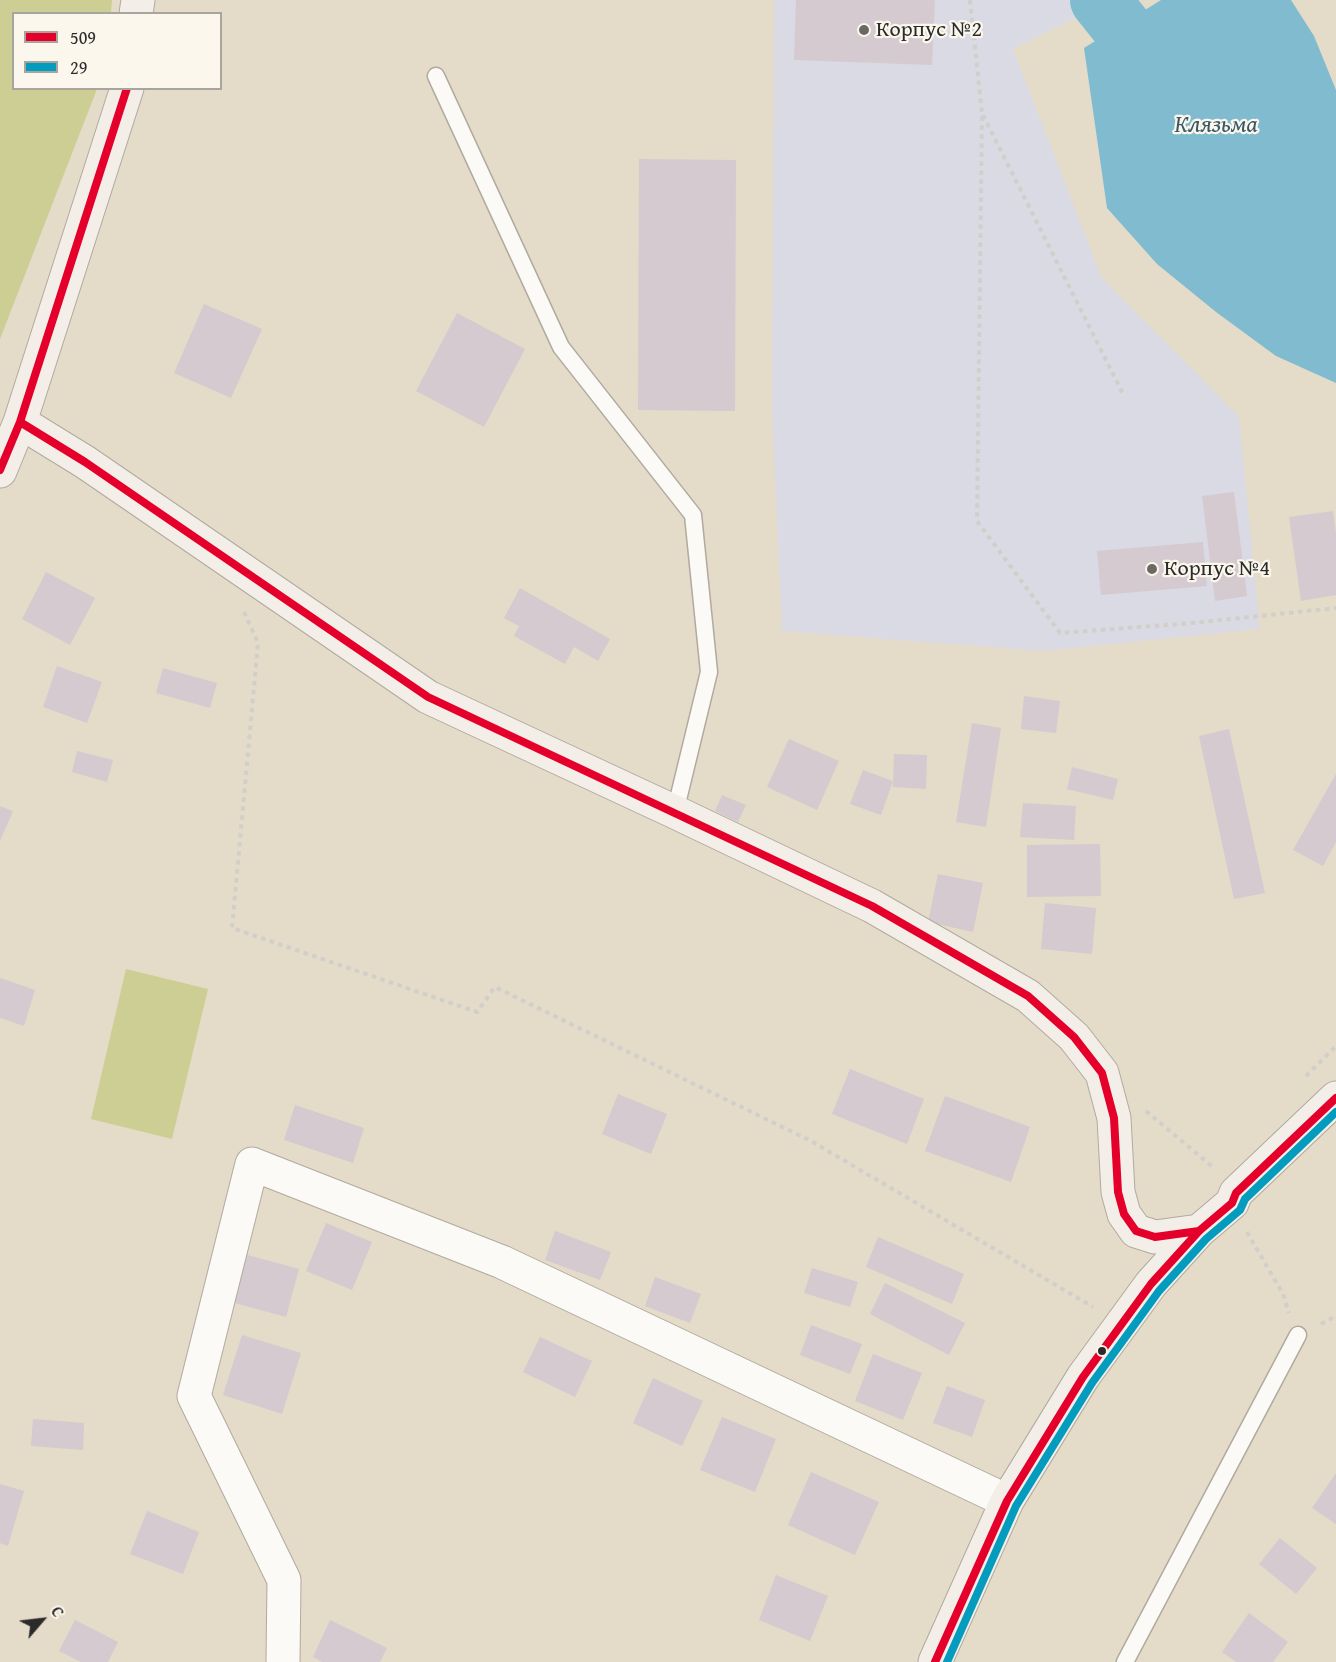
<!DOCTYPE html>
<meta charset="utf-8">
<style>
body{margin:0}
#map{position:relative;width:1336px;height:1662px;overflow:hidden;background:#e4dbc9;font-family:"Gentium Book Plus",serif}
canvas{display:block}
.legend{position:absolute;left:12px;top:12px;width:210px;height:78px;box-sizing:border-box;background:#fbf7ec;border:2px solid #a8a59f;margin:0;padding:8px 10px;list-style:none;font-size:18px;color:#2b2b2b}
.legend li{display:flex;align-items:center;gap:12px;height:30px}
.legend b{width:30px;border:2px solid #a8a59f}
.north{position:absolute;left:12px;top:1590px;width:60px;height:60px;-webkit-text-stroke:4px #fbf7ec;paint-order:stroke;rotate:62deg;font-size:16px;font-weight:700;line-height:24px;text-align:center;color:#2b2b2b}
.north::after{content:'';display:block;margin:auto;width:21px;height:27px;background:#2b2b2b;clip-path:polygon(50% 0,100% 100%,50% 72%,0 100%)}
</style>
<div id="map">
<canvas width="1336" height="1662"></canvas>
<ul class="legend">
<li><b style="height:8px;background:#e4002b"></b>509</li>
<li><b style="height:8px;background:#049cbe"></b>29</li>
</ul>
<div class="north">С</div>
</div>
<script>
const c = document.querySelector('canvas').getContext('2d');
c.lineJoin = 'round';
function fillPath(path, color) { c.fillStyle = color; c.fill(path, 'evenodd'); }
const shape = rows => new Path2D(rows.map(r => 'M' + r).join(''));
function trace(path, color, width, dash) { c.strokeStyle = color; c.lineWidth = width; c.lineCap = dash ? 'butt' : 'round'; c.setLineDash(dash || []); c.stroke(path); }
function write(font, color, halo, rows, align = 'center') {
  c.font = font + ' "Gentium Book Plus",serif'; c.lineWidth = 4.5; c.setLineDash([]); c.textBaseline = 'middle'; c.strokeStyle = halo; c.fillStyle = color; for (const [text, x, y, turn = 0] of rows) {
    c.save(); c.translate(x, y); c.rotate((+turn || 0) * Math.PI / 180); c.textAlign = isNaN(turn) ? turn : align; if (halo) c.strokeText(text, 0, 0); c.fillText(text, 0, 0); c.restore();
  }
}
fillPath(shape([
 [774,0,1111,0,1013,49,1102,278,1239,417,1260,629,1043,651,782,631,772,411]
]), '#d9dae3');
fillPath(shape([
 [0,0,112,0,111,13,14,14,14,88,97,89,0,339],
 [126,969,208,989,172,1139,91,1119]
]), '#ccce93');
fillPath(shape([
 [1161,0,1291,0,1314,36,1336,90,1336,383,1276,356,1216,312,1157,264,1107,208,1084,48]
]), '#81bbd0');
trace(shape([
 [1100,0,1171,89]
]), '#81bbd0', 60);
fillPath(shape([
 [796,0,935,0,932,65,794,60],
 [639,159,736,160,735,411,638,410],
 [204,304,262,329,231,398,174,373],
 [457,313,525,349,484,427,416,391],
 [1234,492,1247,596,1215,601,1202,496],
 [1333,511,1336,533,1336,595,1301,601,1289,517],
 [1203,542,1207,586,1101,595,1097,551],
 [46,572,95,598,70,645,22,619],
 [520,588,610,639,598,661,574,647,565,664,514,636,519,626,504,618],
 [57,666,102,682,87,723,43,707],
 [163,668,217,683,210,708,156,693],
 [1024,696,1060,701,1056,733,1021,729],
 [972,723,1001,728,986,827,956,822],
 [1229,729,1265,893,1234,899,1199,736],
 [789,739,839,761,817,810,767,787],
 [77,751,113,760,107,782,72,772],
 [894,754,927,755,926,789,893,787],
 [1072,767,1118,779,1113,800,1067,789],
 [863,770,893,781,881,815,850,804],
 [1336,774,1336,842,1323,866,1293,850],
 [722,795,746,805,738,822,715,811],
 [1023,803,1076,806,1074,840,1020,837],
 [0,806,13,811,0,841],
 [1100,844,1101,896,1027,897,1027,845],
 [938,874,983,883,973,932,928,922],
 [1045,903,1096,908,1092,954,1041,949],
 [0,978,35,990,24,1026,0,1018],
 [850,1069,924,1099,907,1144,832,1114],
 [618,1094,667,1114,651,1154,602,1134],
 [945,1096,1030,1127,1011,1182,925,1151],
 [295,1105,364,1128,353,1163,284,1140],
 [326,1223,372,1242,352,1290,306,1271],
 [555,1231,611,1252,600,1280,545,1260],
 [878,1237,964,1274,952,1304,866,1267],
 [244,1254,299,1269,286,1317,231,1302],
 [812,1268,858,1282,850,1307,804,1293],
 [655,1277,701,1294,690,1323,645,1306],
 [885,1283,965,1323,949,1355,870,1314],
 [811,1325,862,1344,850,1374,800,1355],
 [242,1335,301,1353,282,1414,223,1395],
 [540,1337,592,1361,575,1397,523,1372],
 [873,1354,922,1373,903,1420,855,1401],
 [653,1378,703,1401,682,1446,633,1423],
 [947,1386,985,1400,972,1437,933,1423],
 [722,1417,776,1439,755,1492,700,1470],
 [33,1419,84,1423,83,1450,31,1446],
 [811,1472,879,1502,855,1555,788,1525],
 [1336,1473,1336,1524,1312,1508],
 [0,1484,24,1491,8,1546,0,1543],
 [147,1511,199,1532,183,1574,130,1554],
 [1280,1538,1317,1568,1296,1594,1259,1564],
 [776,1575,828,1596,810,1641,759,1620],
 [1249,1613,1288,1642,1273,1662,1236,1662,1222,1652],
 [75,1620,118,1642,108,1662,81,1662,59,1651],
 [330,1620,387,1648,380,1662,322,1662,313,1657]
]), '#d5cacf');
const lane = shape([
 [436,76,561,347,693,515,709,672,675,812],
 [1125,1662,1298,1335]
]);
const street = shape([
 [283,1662,284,1580,194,1396,252,1164,502,1262,1007,1501]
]);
const secondary = shape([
 [136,14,138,0],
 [20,422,85,462,428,697,675,812,872,906,1028,996,1074,1037,1102,1073,1114,1118,1118,1192,1124,1214,1136,1231,1155,1237,1199,1231],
 [0,471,20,422,127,88],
 [935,1662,1007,1501,1083,1377,1151,1284,1199,1231,1232,1203,1236,1193,1336,1098]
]);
trace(lane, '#b0aa9f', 19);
trace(street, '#b0aa9f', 35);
trace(secondary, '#b0aa9f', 35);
trace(shape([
 [970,0,982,113,977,521,1060,633,1192,623,1336,608],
 [983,115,1124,396],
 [244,612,258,643,232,928,477,1012,495,987,811,1141,1093,1307],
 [1306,1076,1336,1046],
 [1146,1111,1214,1168],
 [1247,1232,1283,1294,1289,1313],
 [1321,1324,1336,1316]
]), '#d1cfca', 4, [4.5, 4.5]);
trace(lane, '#fbfaf7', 16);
trace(street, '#fbfaf7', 33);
trace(secondary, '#f3efe8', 33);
trace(shape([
 [20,422,85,462,428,697,872,906,1028,996,1074,1037,1102,1073,1114,1118,1118,1192,1124,1214,1136,1231,1155,1237,1199,1231],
 [0,470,20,422,127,88],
 [935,1662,1007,1501,1083,1377,1151,1284,1199,1231,1232,1203,1236,1193,1336,1098]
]), '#e4002b', 8);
trace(shape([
 [947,1662,1016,1506,1092,1383,1159,1291,1206,1239,1240,1210,1245,1199,1336,1112]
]), '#049cbe', 8);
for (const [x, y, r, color] of [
 [864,30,6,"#6c6962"],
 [1152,569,6,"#6c6962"],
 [1102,1351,5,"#2b2b2b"]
]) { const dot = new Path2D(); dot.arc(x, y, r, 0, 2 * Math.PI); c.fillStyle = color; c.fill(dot); trace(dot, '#fbf7ec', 2); }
write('22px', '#2b2b2b', '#fbf7ec', [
 ["Корпус №2",876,30],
 ["Корпус №4",1164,569]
], 'left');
write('italic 24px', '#3a5866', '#fbf7ec', [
 ["Клязьма",1216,126]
]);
</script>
